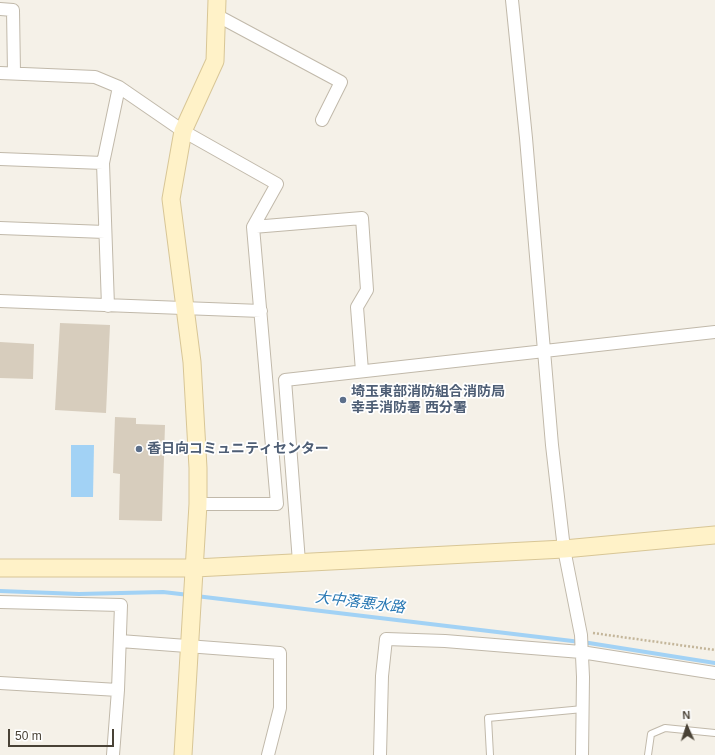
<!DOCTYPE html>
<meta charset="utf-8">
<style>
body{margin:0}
#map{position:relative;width:715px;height:755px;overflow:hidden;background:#f5f1e8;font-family:Helvetica,sans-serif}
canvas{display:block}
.north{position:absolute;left:667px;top:707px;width:40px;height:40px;-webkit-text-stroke:3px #fff;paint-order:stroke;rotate:357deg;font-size:11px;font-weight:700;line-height:16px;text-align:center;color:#494236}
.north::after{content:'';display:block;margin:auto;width:14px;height:18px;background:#494236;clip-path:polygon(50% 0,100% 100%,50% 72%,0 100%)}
.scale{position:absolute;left:8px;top:729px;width:106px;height:18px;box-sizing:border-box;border:2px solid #494236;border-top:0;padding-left:5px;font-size:12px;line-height:14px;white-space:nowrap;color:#494236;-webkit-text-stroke:3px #fff;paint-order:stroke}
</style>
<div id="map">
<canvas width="715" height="755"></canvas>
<div class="north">N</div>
<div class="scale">50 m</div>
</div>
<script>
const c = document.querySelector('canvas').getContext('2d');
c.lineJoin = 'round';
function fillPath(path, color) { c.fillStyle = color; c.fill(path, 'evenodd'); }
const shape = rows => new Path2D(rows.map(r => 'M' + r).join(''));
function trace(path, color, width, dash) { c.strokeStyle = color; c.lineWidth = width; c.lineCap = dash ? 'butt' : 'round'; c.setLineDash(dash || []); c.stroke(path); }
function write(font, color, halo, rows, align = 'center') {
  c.font = font + ' Helvetica,"Noto Sans JP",sans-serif'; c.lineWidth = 3.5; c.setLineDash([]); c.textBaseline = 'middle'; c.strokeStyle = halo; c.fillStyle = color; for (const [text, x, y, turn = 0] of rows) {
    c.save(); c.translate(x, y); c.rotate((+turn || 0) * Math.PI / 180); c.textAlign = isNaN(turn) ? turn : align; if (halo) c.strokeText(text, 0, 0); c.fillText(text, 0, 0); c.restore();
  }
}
fillPath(shape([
 [71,445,94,445,93,497,71,497]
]), '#a2d2f5');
trace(shape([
 [0,591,79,594,163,592,189,595],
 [196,596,589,643,715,663]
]), '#a2d2f5', 4);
fillPath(shape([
 [60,323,110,325,106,413,55,410],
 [0,342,34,344,33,379,0,378],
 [115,417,136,418,136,424,165,425,162,521,119,520,120,474,113,473]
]), '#d7cdbd');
const lane = shape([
 [490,755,488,718,583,709],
 [648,755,651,734,665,728,715,733]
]);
const street = shape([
 [512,0,526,138,552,445,564,549,581,635,583,677,582,755],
 [0,9,13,10,14,73],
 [218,16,341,82,322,120],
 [0,73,95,77,119,87,183,131,277,184,253,227,277,504,198,504],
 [0,159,103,163],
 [253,227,362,218,367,290,357,307,362,371],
 [0,228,105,232],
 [0,301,261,311],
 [108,306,103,163,119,87],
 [299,562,285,380,715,332],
 [0,602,121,605,118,690],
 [120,641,280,653,280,708,268,755],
 [0,683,118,690,113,755],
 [380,755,382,676,386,639,445,641,581,652,715,673]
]);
const secondary = shape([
 [0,568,195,568,564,549,715,535],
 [183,755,198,504,198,468,192,362,171,199,183,131,215,61,217,0]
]);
trace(lane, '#c1b9aa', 8);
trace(street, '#c1b9aa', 14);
trace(secondary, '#d8c696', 19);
trace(shape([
 [593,633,715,650]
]), '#c4b69a', 2.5, [2, 2]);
trace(lane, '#fff', 6);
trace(street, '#fff', 12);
trace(secondary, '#fff2c8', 17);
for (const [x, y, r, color] of [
 [343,400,4,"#5c6f8a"],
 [139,449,4,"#5c6f8a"]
]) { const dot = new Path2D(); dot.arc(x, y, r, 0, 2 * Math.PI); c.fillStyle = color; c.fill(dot); trace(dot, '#fff', 1.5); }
write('bold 14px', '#4e5e75', '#fff', [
 ["埼玉東部消防組合消防局",351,392],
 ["幸手消防署 西分署",351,408],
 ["香日向コミュニティセンター",147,449]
], 'left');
write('italic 15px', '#2777b3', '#fff', [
 ["大中落悪水路",360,603,7]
]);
</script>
